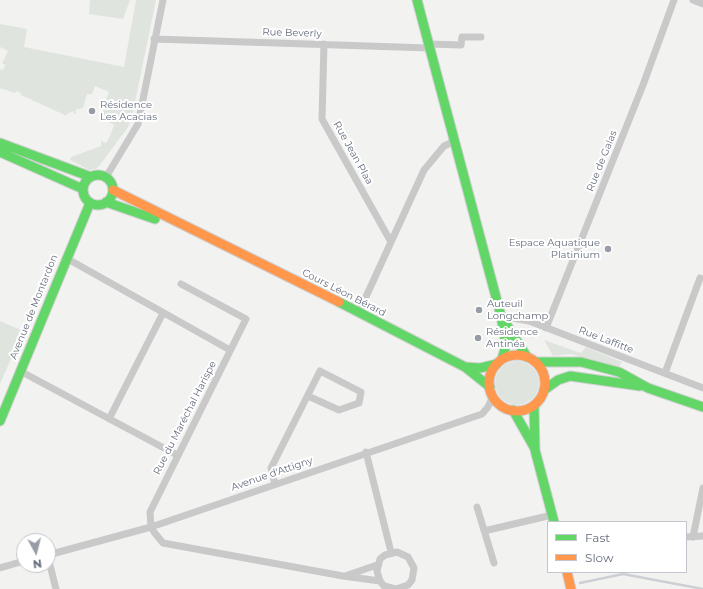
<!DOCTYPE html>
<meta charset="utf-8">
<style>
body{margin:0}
#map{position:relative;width:703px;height:589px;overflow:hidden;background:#f2f2f1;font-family:Montserrat,sans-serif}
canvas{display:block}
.legend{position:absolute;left:547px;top:521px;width:140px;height:52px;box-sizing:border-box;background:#fff;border:1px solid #c2c5cb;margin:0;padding:5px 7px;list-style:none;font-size:12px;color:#666d7e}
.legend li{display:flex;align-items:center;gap:8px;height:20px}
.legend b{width:20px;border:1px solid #c2c5cb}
.north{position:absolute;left:16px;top:533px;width:40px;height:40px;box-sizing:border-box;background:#fff;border:1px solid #c2c5cb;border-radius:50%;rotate:173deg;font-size:11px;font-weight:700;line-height:16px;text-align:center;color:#666d7e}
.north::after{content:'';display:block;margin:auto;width:14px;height:18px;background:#979ca6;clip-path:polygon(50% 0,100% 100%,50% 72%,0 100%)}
</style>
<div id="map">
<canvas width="703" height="589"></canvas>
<ul class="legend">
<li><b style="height:5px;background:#63d668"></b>Fast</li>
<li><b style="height:5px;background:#ff974d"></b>Slow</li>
</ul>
<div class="north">N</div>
</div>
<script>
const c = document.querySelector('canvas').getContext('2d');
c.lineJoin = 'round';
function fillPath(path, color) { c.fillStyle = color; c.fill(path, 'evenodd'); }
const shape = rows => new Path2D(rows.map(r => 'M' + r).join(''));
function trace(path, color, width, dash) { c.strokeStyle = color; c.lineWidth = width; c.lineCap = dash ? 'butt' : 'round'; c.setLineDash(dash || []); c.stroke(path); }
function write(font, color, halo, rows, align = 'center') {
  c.font = font + ' Montserrat,sans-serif'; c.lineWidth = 4; c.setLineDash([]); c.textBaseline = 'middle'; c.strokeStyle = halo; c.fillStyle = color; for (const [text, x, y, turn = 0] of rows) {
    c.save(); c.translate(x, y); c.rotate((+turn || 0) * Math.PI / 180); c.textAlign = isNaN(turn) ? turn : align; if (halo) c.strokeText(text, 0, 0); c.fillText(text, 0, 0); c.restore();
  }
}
fillPath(shape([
 [90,0,130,0,123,19,89,14],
 [136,0,156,0,132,117,128,127,100,165,96,169,89,170,70,160,71,157,101,146,101,141,106,143,110,136,114,125,100,117,108,102,106,100,109,92,95,86,92,94,87,94,83,108,75,110,76,113,74,114,73,111,67,114,67,116,21,95,21,93,16,91,15,93,0,88,0,69,3,70,5,65,2,63,8,51,0,47,0,24,27,29,24,47,124,67],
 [0,321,23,331,0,384],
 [544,340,581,353,586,347,622,362,619,367,571,354,553,356],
 '495 383a22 22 0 1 1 44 0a22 22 0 1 1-44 0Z'
]), '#e0e4df');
trace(shape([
 [580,583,623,574,703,589]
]), '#cccfd4', 2.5);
const fast = shape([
 [417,0,501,316,506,345,502,359],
 [0,143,91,177],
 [0,152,83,189],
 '83 190a15 15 0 1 1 30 0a15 15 0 1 1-30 0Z',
 [106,202,155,219],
 [339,302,465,367,490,387],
 [503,319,527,357],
 [536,362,581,362,619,372,648,388,703,407],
 [465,367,480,368,497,364],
 [544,390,558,380,570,376,640,386],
 [534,406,535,450,554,522],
 [513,410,534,447],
 [0,421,90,203]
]);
const slow = shape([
 [113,190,339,302],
 '489 383a28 28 0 1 1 56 0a28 28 0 1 1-56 0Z',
 [567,572,571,589]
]);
trace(fast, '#d0d0d1', 11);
trace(slow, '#d0d0d1', 11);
trace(shape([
 [693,0,703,4],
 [154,39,429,48],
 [324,44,322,119,391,242],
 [428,44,461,45,462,37,481,37],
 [106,177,138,124,163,0],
 [66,258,230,350],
 [181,284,246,319,150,512,151,527,154,532,163,543,343,576,380,581],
 [359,312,424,170,444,146,453,142],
 [501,316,529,321,703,388],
 [546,328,643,85,674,0],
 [20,371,177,455],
 [665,373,700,278],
 [109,419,163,313],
 [366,452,391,552],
 [275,484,271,468,320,371,361,392,359,403,339,410,308,396],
 [477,507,494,563],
 [484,531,552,515],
 [686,537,703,536],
 [693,537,703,488],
 [48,555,151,527,482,414,488,407,493,396],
 [48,557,56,589],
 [0,568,24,561],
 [345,576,377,565],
 [396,589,384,586,380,581,377,571,380,559,385,555,397,552,408,557,414,568,412,580,408,585,396,589]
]), '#c9c9ca', 7);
trace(fast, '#63d668', 9);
trace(slow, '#ff974d', 9);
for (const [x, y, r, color] of [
 [92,111,4,"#979ca6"],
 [608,249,4,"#979ca6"],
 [479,310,4,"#979ca6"],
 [478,338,4,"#979ca6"]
]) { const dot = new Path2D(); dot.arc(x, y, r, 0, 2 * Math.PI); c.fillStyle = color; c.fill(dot); trace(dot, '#fff', 1.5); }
write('10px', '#666d7e', '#fff', [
 ["Rue Beverly",292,33,2],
 ["Rue Jean Plaa",353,153,61],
 ["Rue de Galas",602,161,-68],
 ["Cours Léon Bérard",344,293,27],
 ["Avenue de Montardon",34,307,-68],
 ["Rue Laffitte",606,340,21],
 ["Rue du Maréchal Harispe",185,418,-63],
 ["Avenue d'Attigny",272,474,-19]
]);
write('10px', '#666d7e', '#fff', [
 ["Résidence",100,105],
 ["Les Acacias",100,117],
 ["Espace Aquatique",600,243,"right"],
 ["Platinium",600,255,"right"],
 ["Auteuil",487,304],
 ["Longchamp",487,316],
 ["Résidence",486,332],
 ["Antinéa",486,344]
], 'left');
</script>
